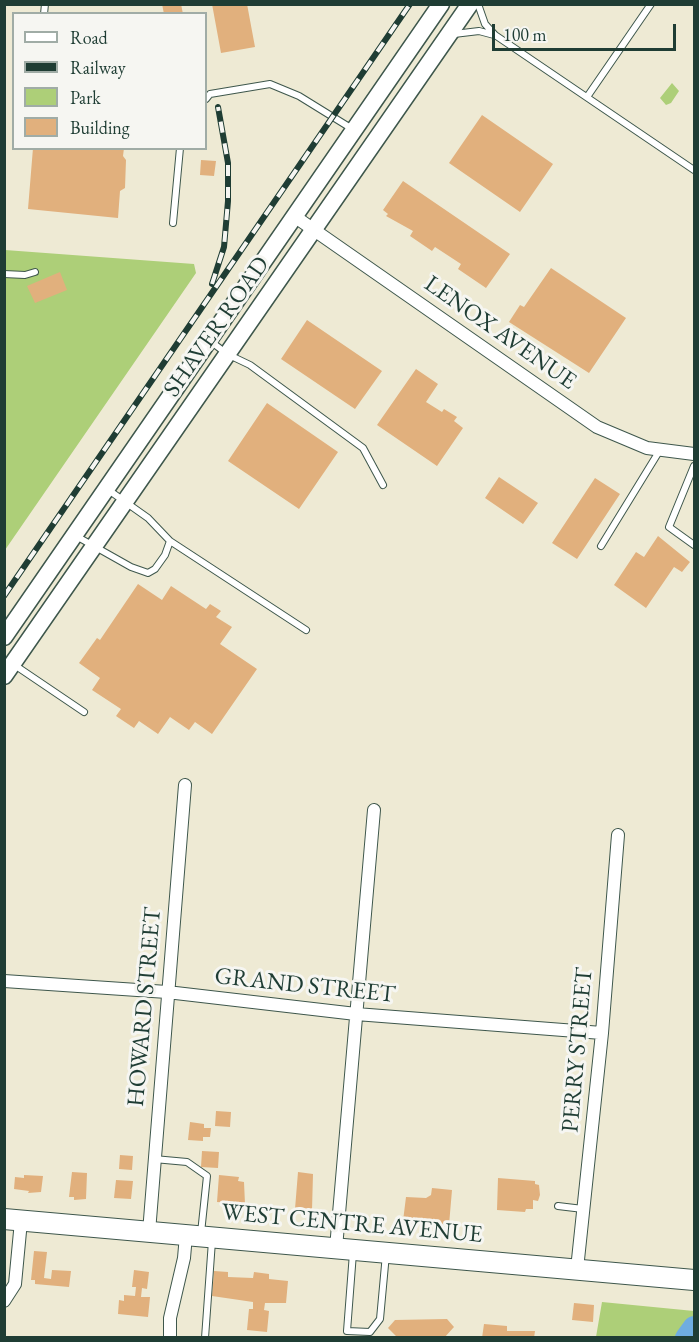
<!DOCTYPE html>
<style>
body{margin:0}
#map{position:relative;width:699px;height:1342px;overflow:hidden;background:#eeead4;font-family:"EB Garamond",serif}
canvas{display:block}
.frame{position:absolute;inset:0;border:6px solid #1f3d34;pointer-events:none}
.legend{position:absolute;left:12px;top:12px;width:195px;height:138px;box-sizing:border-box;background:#f6f6f2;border:2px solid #a0aca6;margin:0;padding:8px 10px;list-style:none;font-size:18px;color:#1f3d34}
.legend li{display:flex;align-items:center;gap:12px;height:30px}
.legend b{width:30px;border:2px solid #a0aca6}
.scale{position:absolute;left:492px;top:24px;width:184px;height:27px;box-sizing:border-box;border:3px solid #1f3d34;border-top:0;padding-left:8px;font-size:18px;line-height:21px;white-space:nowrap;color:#1f3d34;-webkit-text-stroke:4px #f6f6f2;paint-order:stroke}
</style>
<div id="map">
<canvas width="699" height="1342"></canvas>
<div class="frame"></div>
<ul class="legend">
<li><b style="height:8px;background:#fff"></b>Road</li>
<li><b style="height:8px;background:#1f3d34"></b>Railway</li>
<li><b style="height:16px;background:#adcf78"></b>Park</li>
<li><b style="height:16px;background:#e1b07d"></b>Building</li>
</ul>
<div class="scale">100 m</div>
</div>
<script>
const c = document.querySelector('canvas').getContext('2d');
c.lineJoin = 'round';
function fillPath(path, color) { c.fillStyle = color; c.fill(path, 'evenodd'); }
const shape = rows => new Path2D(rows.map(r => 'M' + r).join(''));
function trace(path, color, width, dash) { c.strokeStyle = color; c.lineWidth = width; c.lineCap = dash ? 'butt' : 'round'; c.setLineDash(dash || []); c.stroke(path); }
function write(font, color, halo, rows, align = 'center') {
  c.font = font + ' "EB Garamond",serif'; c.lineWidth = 6; c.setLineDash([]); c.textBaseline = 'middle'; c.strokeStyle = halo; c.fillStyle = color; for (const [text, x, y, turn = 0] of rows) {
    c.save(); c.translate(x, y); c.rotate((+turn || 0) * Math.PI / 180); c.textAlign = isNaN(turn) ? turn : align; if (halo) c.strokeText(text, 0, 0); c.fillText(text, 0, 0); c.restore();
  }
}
fillPath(shape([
 [672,83,679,91,671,103,666,105,660,98],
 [5,250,194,264,196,273,5,550],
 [602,1302,694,1311,694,1337,596,1337]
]), '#adcf78');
trace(shape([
 [686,1338,694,1327]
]), '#6fade1', 22);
fillPath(shape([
 [162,4,181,4,183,14,164,14],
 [212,4,247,4,255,47,221,53],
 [482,115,553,164,520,212,449,163],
 [33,148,124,148,123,156,126,160,125,188,120,191,118,218,28,209],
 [201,160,216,161,214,176,200,175],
 [403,181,510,254,486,288,458,269,461,264,435,247,432,251,410,236,413,231,386,216,388,214,383,210],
 [551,268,626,318,589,373,509,322,520,305,524,307],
 [60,272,67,290,35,303,27,286],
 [307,320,382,371,355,409,281,359],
 [416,369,438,384,426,402,442,412,444,409,457,417,454,421,463,428,437,466,377,425],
 [267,403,338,452,299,509,228,461],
 [499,477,538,503,523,524,485,498],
 [595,478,620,494,577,559,552,543],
 [658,536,690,562,682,572,674,567,646,608,614,585,636,552,644,557],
 [138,584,162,600,171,586,206,609,210,604,221,611,216,617,232,627,220,644,257,669,212,734,195,722,189,730,170,717,158,734,139,721,134,728,116,716,121,709,92,690,100,678,79,663,97,638,100,640],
 [216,1111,231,1112,230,1127,215,1126],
 [190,1122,204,1124,204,1128,211,1128,210,1137,203,1137,203,1141,188,1140],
 [202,1151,219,1152,218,1168,201,1167],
 [120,1155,133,1156,132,1170,119,1169],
 [72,1172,87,1173,86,1199,74,1200,74,1197,69,1197],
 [298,1172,313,1174,312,1210,295,1209],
 [24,1175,43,1176,41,1192,28,1193,29,1191,14,1189,15,1177,24,1178],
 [219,1175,239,1177,238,1181,244,1182,245,1204,217,1202],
 [498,1178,535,1181,535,1184,539,1185,540,1195,538,1201,533,1200,533,1209,526,1209,525,1212,497,1210],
 [116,1180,133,1181,131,1199,114,1198],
 [432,1188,452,1190,449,1225,403,1221,406,1197,426,1198,431,1195],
 [34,1251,47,1252,44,1278,51,1279,52,1270,71,1271,69,1287,35,1284,35,1280,31,1280],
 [134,1270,149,1272,147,1289,142,1288,141,1297,150,1297,148,1317,118,1314,119,1300,124,1301,124,1295,135,1296,136,1287,132,1287],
 [214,1271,228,1272,228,1277,253,1278,254,1272,269,1274,269,1279,288,1281,286,1303,265,1303,264,1310,269,1311,267,1332,247,1330,249,1309,253,1309,253,1302,212,1296],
 [574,1303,594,1305,593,1322,572,1320],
 [447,1319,454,1327,444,1338,398,1338,388,1328,395,1320],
 [484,1324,507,1326,507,1331,535,1331,534,1338,482,1338]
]), '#e1b07d');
const service = shape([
 [478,4,485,24,495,35,694,170],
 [44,14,45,4],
 [454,34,479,31,494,35],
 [587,97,651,4],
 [206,99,210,94,270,84,299,96,354,130],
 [173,223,180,148],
 [4,274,25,275,35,272],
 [209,340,227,354,250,365,363,448,383,485],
 [694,466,669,527,694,545],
 [76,536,131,567,148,573,155,569,165,555,170,541,148,518,107,489],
 [170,541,306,630],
 [601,546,660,450],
 [13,664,84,712],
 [154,1159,187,1162,207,1176,201,1233],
 [558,1206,583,1209],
 [353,1253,347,1331,370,1332,380,1319,386,1254],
 [205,1338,212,1241]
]);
const minor = shape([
 [294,216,597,427,647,448,694,454],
 [4,981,167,992,356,1014,602,1033],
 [149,1232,185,785],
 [336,1248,374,810],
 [577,1269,602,1033,618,835],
 [4,1301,15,1284,21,1221],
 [170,1338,170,1318,184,1258,186,1235]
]);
const secondary = shape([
 [4,637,441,4],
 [4,676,470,4]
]);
const primary = shape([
 [4,1219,694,1280]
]);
trace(service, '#3e574c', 8);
trace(minor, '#3e574c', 14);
trace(secondary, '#3e574c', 19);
trace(primary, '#3e574c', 22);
trace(service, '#fff', 6);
trace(minor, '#fff', 12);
trace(secondary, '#fff', 16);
trace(primary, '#fff', 20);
const rail = shape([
 [212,284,224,247,228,201,228,163,218,107],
 [4,596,410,4]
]);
trace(rail, '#1f3d34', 6);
trace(rail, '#f6f6f2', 4, [11]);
write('24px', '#1f3d34', '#f6f6f2', [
 ["SHAVER ROAD",217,327,-55],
 ["LENOX AVENUE",500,333,35],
 ["GRAND STREET",305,986,6],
 ["HOWARD STREET",145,1007,-85],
 ["PERRY STREET",578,1050,-85],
 ["WEST CENTRE AVENUE",352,1224,5]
]);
</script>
